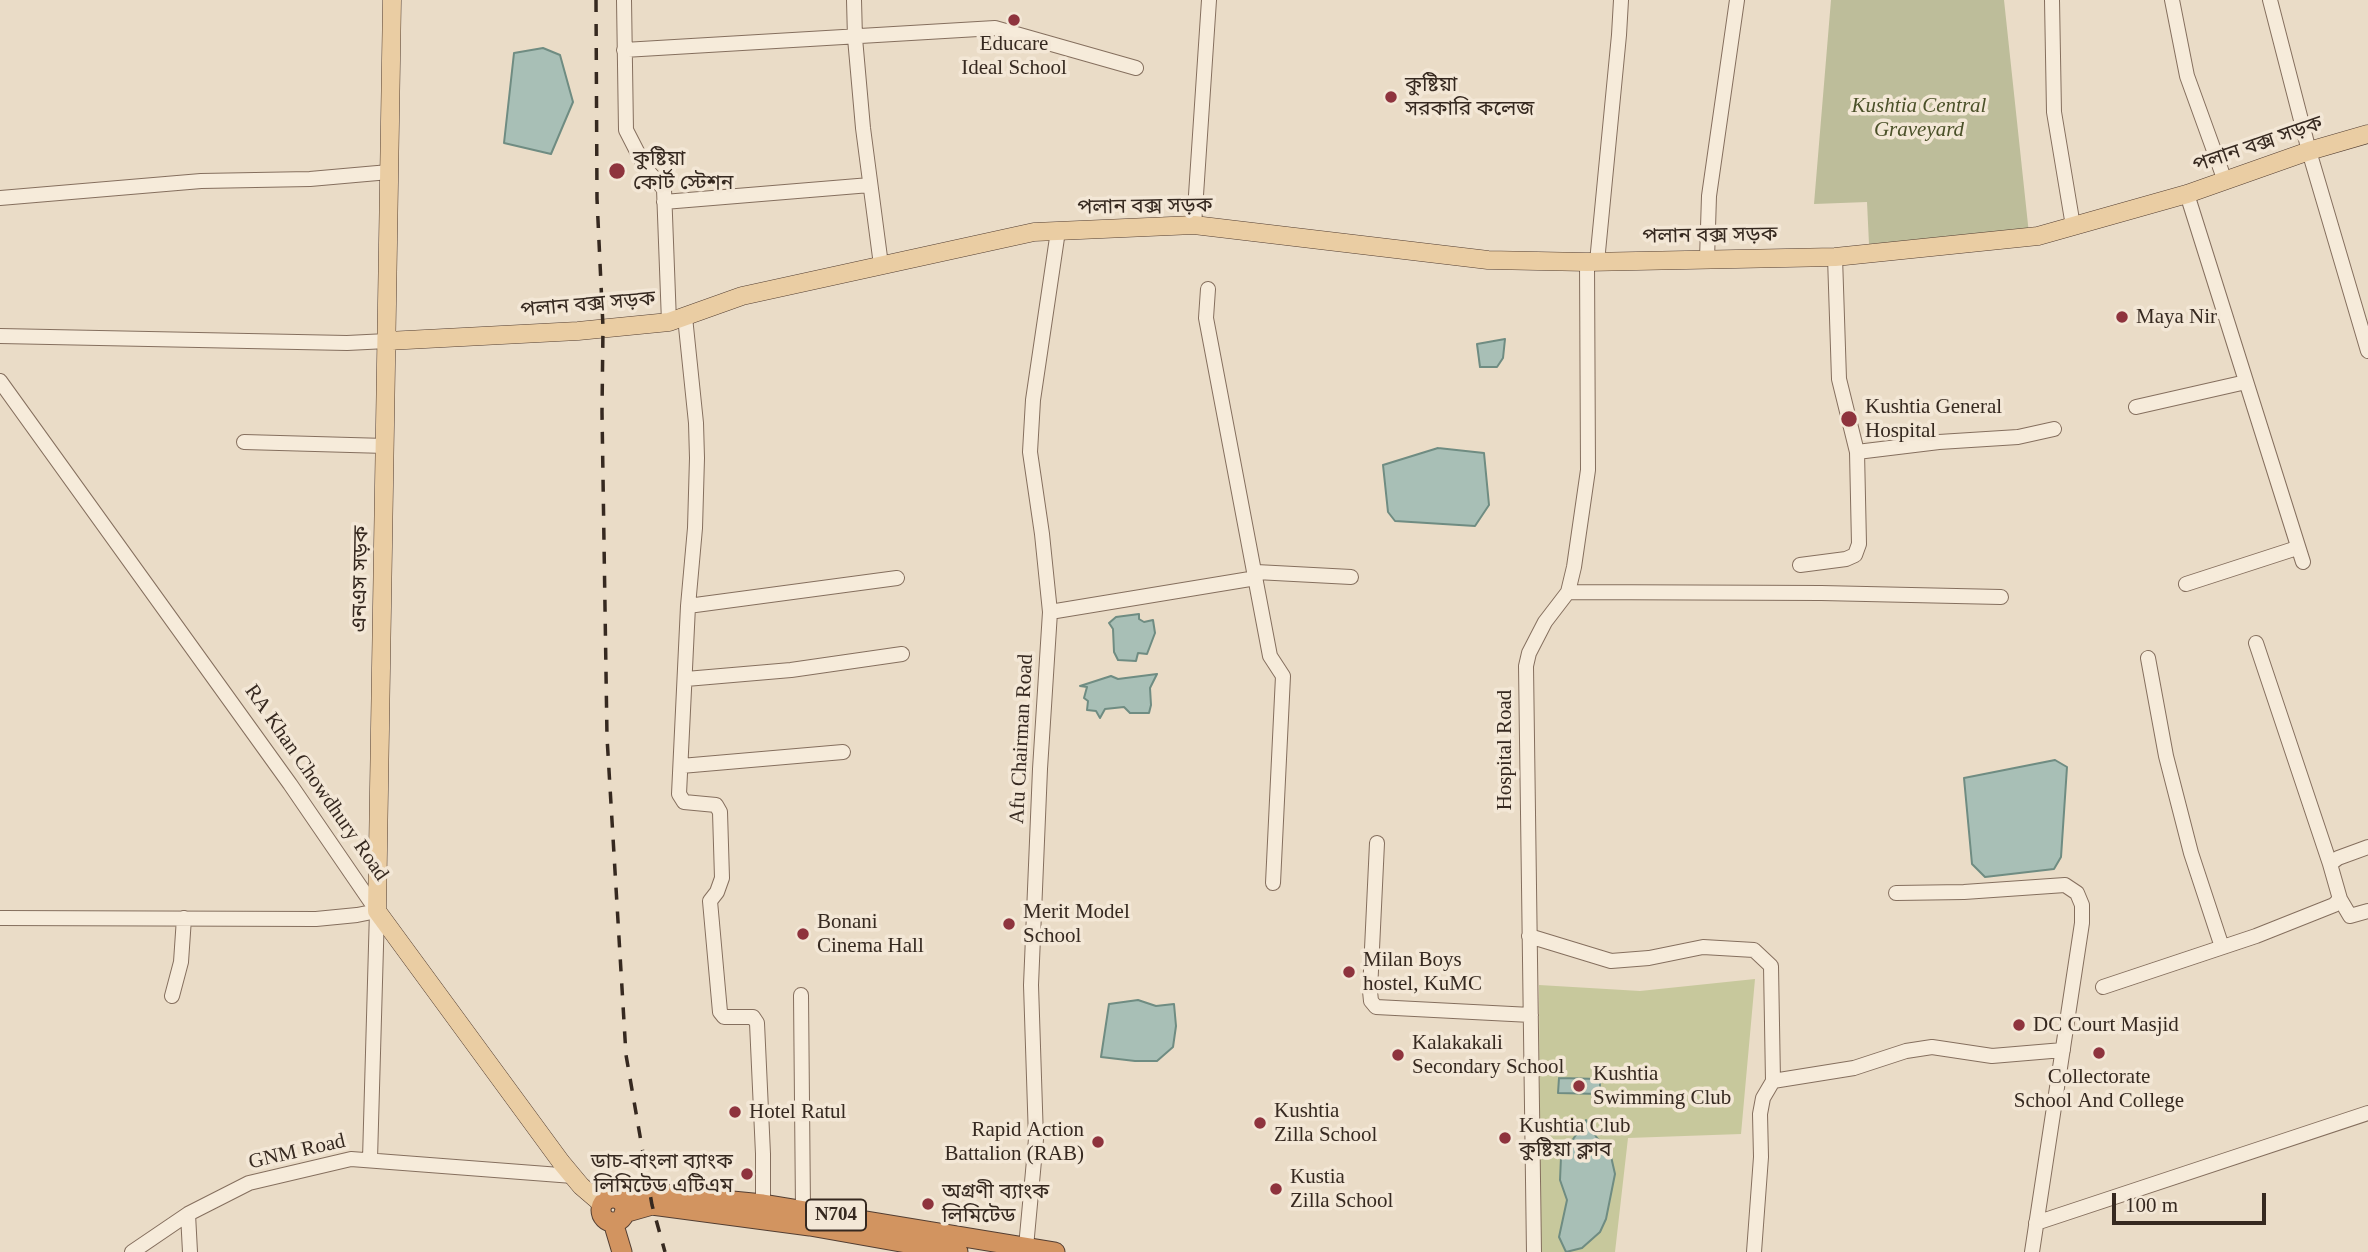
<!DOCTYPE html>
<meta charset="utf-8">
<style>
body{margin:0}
#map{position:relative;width:2368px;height:1252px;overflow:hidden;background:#eadcc7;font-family:"Times New Roman",serif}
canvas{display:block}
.scale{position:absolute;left:2112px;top:1193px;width:154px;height:32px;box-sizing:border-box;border:4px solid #362920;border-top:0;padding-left:9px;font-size:21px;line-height:24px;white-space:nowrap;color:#362920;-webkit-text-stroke:5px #f3e7d6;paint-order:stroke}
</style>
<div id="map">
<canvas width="2368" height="1252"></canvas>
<div class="scale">100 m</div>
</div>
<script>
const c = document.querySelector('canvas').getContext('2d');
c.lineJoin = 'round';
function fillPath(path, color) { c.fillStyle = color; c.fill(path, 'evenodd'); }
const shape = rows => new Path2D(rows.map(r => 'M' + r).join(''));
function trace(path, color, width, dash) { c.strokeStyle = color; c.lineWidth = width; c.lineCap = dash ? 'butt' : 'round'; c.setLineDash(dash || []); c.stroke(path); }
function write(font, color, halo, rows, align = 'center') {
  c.font = font + ' "Times New Roman","Noto Sans Bengali",serif'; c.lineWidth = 7; c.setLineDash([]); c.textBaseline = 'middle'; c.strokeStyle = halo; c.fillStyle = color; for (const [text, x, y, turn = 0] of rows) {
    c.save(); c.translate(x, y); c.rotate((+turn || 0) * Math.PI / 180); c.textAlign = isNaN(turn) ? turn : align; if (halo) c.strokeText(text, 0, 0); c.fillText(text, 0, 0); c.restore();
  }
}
fillPath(shape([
 [1755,979,1741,1134,1628,1138,1615,1252,1540,1252,1539,985,1640,991]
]), '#c7c89c');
fillPath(shape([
 [1831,0,2004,0,2029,234,1869,244,1867,202,1814,204]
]), '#bdbd9a');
const water = shape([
 [543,48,560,55,573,102,551,154,504,143,514,53,543,48],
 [1505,339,1503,358,1497,367,1480,367,1477,344,1505,339],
 [1438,448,1484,453,1489,505,1475,526,1395,521,1388,512,1383,465,1438,448],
 [1139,614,1139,619,1144,622,1153,620,1155,633,1147,654,1138,653,1136,661,1118,660,1114,652,1113,629,1109,623,1116,617,1139,614],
 [1157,674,1150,688,1151,705,1149,713,1130,713,1124,707,1105,709,1100,718,1096,711,1087,710,1088,701,1084,698,1087,687,1080,686,1111,676,1118,679,1157,674],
 [2055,760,2067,767,2061,857,2054,869,1985,877,1972,864,1964,778,2055,760],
 [1138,1000,1156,1006,1174,1004,1176,1026,1173,1047,1157,1061,1135,1061,1101,1057,1109,1004,1138,1000],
 [1559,1078,1600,1079,1600,1094,1558,1093,1559,1078],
 [1586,1120,1597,1138,1610,1152,1615,1174,1606,1219,1600,1232,1582,1248,1566,1252,1559,1237,1567,1200,1560,1180,1561,1157,1586,1120]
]);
fillPath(water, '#a8bfb6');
trace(water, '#6f8c82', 2);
const minor = shape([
 [624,0,626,130,646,169,664,189,669,322],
 [854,0,855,38,863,128,881,265],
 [2052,0,2054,112,2073,226],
 [2172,0,2187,76,2225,181],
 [2270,0,2309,151,2368,351],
 [624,50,995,28,1136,68],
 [2187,194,2303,562],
 [0,198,201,181,310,179,389,172],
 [664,202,870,185],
 [1194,225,1209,0],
 [1835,257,1839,379,1857,452],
 [1707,259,1709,196,1737,0],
 [1597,262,1619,35,1621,0],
 [1208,289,1206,318,1270,656,1283,676,1273,883],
 [685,317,696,423,697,458,695,528,688,606,679,794,684,802,716,805,720,812,722,878,717,892,710,901,720,1012,724,1017,753,1017,757,1023,763,1154,763,1204],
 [0,336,347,343,387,341],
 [0,381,290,784,377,911],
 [2136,407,2246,382],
 [244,442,386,446],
 [1800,565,1846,559,1855,555,1859,544,1857,452,1939,442,2018,437,2054,429],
 [1256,572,1351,577],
 [2186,584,2297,548],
 [1568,592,1821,593,2001,597],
 [688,606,897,578],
 [1050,612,1256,578],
 [2256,643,2330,864],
 [2148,658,2166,756,2191,853,2222,947],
 [686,679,791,670,902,654],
 [681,766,843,752],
 [1377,843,1370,991,1371,1001,1376,1007,1531,1015],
 [1896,893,1964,892,2065,885,2077,893,2082,905,2082,923,2032,1252],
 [2340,899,2350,916,2368,911],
 [0,918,316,919,357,915,377,911],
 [1529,936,1611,961,1649,958,1703,947,1754,950,1771,966,1773,1081,1763,1098,1760,1114,1761,1157,1754,1252],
 [2103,987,2256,936,2334,905,2340,899,2330,864,2338,858,2368,847],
 [801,995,803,1209],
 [172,996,181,962,184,918],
 [1773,1081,1854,1068,1906,1051,1932,1047,1992,1056,2063,1050],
 [370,1159,377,911],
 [188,1214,190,1252],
 [2036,1223,2368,1113],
 [132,1252,188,1214,249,1183,351,1159,573,1176],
 [1024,1252,1026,1247,1036,1139,1031,985,1040,769,1050,612,1042,534,1030,452,1033,400,1058,231],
 [1534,1252,1526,666,1529,653,1545,622,1568,592,1574,567,1588,470,1587,262]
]);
const major = shape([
 [392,0,377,911,561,1162,581,1186,602,1204],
 [387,341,578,331,669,322,742,296,1034,232,1194,225,1488,260,1587,262,1835,257,2038,236,2187,194,2309,151,2368,134]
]);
const highway = shape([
 [615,1198,650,1193,763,1204,1055,1252],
 '601 1210a12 12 0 1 1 24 0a12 12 0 1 1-24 0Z',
 [624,1213,652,1205,810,1226,958,1252],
 [613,1222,622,1252]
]);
trace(minor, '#856f5e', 16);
trace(major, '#533e32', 19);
trace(highway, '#533e32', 21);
trace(minor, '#f6ebda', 14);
trace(major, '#eacda3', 18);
trace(highway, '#d29460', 19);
trace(shape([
 [596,0,597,199,603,327,602,412,607,737,626,1055,652,1205,665,1252]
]), '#362920', 3.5, [12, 12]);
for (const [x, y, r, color] of [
 [1014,20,7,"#8e333d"],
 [1391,97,7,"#8e333d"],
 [617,171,9,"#8e333d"],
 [2122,317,7,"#8e333d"],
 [1849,419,9,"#8e333d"],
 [1009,924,7,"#8e333d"],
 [803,934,7,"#8e333d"],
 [1349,972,7,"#8e333d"],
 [2019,1025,7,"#8e333d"],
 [2099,1053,7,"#8e333d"],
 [1398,1055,7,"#8e333d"],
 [1579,1086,7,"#8e333d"],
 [735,1112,7,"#8e333d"],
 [1260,1123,7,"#8e333d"],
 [1505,1138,7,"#8e333d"],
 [1098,1142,7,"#8e333d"],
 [747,1174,7,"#8e333d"],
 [1276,1189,7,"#8e333d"],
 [928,1204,7,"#8e333d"]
]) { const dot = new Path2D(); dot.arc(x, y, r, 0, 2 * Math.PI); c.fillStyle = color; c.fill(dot); trace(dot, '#f3e7d6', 2.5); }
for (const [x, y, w] of [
 [836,1215,60]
]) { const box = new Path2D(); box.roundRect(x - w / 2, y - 15.5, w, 31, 5); c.fillStyle = '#f3e7d6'; c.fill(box); trace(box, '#362920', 2); }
write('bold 19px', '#362920', null, [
 ["N704",836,1215]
]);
write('21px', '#362920', '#f3e7d6', [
 ["Educare",1014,44,"center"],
 ["Ideal School",1014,68,"center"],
 ["কুষ্টিয়া",1405,85],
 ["সরকারি কলেজ",1405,109],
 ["কুষ্টিয়া",633,159],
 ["কোর্ট স্টেশন",633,183],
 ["Maya Nir",2136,317],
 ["Kushtia General",1865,407],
 ["Hospital",1865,431],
 ["Merit Model",1023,912],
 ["School",1023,936],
 ["Bonani",817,922],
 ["Cinema Hall",817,946],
 ["Milan Boys",1363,960],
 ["hostel, KuMC",1363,984],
 ["DC Court Masjid",2033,1025],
 ["Kalakakali",1412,1043],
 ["Secondary School",1412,1067],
 ["Kushtia",1593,1074],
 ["Swimming Club",1593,1098],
 ["Collectorate",2099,1077,"center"],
 ["School And College",2099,1101,"center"],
 ["Kushtia",1274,1111],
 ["Zilla School",1274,1135],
 ["Hotel Ratul",749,1112],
 ["Kushtia Club",1519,1126],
 ["কুষ্টিয়া ক্লাব",1519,1150],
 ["Rapid Action",1084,1130,"right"],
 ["Battalion (RAB)",1084,1154,"right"],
 ["ডাচ-বাংলা ব্যাংক",733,1162,"right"],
 ["লিমিটেড এটিএম",733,1186,"right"],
 ["Kustia",1290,1177],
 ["Zilla School",1290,1201],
 ["অগ্রণী ব্যাংক",942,1192],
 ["লিমিটেড",942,1216]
], 'left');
write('italic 21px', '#4b5129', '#f3e7d6', [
 ["Kushtia Central",1919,106],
 ["Graveyard",1919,130]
]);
write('21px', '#362920', '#f3e7d6', [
 ["পলান বক্স সড়ক",2258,145,-19],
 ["পলান বক্স সড়ক",1145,207,-1],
 ["পলান বক্স সড়ক",1710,236,-1],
 ["পলান বক্স সড়ক",588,305,-5],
 ["এনএস সড়ক",361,579,-89],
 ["Afu Chairman Road",1022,739,-87],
 ["Hospital Road",1505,750,-90],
 ["RA Khan Chowdhury Road",316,783,55],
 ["GNM Road",297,1152,-13]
]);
</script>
